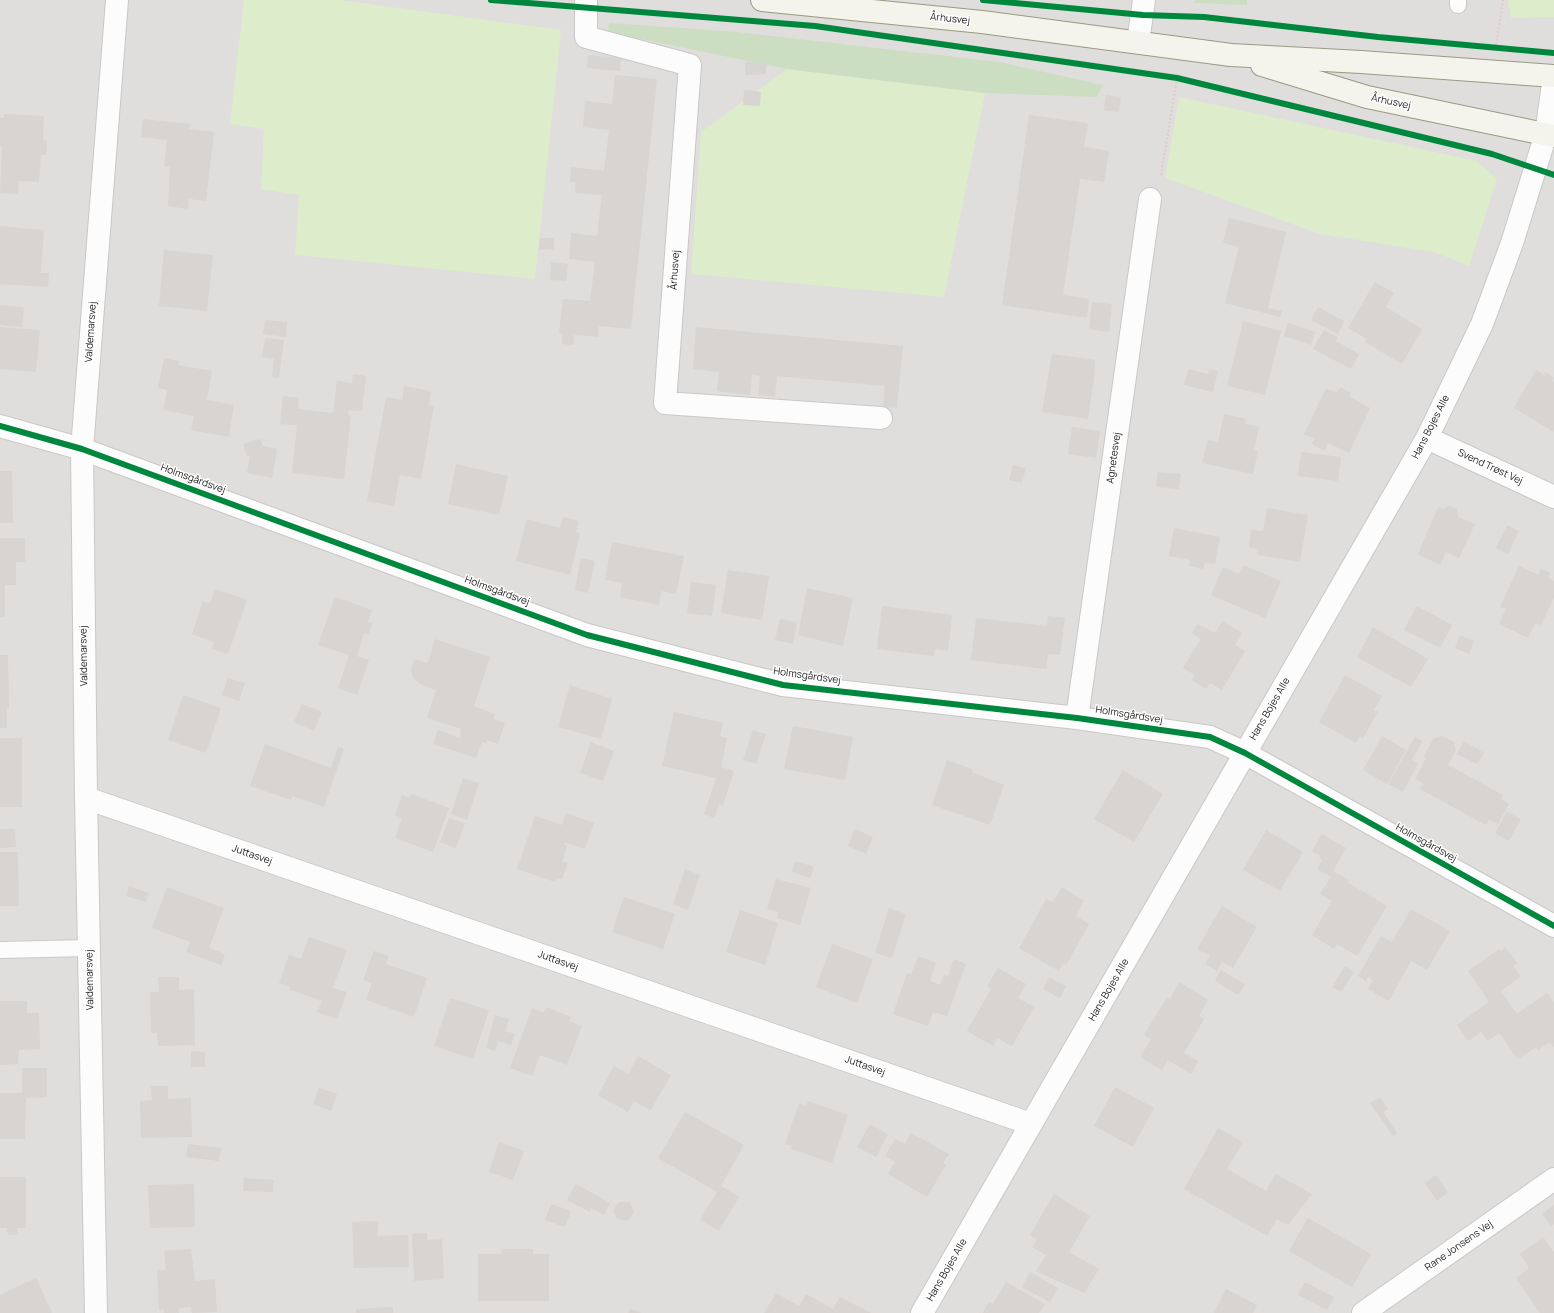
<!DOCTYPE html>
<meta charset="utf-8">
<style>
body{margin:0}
canvas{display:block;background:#f0eeeb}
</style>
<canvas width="1554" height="1313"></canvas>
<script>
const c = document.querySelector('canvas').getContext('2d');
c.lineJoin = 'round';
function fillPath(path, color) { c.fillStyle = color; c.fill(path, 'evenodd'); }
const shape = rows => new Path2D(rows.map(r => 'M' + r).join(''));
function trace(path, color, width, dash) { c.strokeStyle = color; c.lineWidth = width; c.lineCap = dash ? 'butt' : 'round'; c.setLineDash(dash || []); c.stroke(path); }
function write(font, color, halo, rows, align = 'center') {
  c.font = font + ' Manrope,sans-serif'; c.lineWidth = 3; c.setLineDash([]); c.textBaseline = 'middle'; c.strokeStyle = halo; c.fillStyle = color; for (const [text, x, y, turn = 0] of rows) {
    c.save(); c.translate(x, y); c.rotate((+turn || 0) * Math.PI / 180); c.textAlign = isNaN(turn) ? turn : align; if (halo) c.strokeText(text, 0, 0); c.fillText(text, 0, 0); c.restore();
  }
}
fillPath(shape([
 [0,0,1554,0,1554,1313,0,1313]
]), '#dfdedc');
fillPath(shape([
 [244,0,340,0,561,30,535,279,295,255,299,195,261,189,264,129,230,124],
 [1508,0,1554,0,1554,17,1511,18],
 [787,69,985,93,944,297,691,274,701,132],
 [1179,97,1477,161,1497,179,1469,266,1434,252,1320,234,1165,178]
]), '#ddeccb');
fillPath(shape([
 [1195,0,1247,0,1247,5,1195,3],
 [610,23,737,32,999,62,1103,85,1097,97,985,93,787,69,607,32]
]), '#cbdec1');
fillPath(shape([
 [588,55,621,58,620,71,587,68],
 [745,62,766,63,766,74,745,75],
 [615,75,657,79,631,329,599,326,598,337,574,335,573,345,562,344,563,334,559,333,563,299,590,301,595,262,569,259,571,233,597,236,602,195,575,193,576,182,570,182,571,167,604,171,609,130,583,127,585,101,612,104],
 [744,90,761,92,760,106,743,105],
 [1106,95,1121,97,1119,112,1104,110],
 [4,114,44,116,43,140,47,141,46,155,41,155,39,182,19,181,18,194,0,193,2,147,0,146,0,118,4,118],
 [1029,115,1088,123,1084,147,1109,151,1104,182,1080,179,1063,295,1089,299,1087,318,1002,305],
 [143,119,190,124,189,129,214,132,206,201,189,199,188,209,168,206,170,167,164,166,167,140,141,137],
 [1229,218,1286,232,1268,308,1282,311,1280,317,1225,303,1239,247,1223,243],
 [0,226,44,230,41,273,49,273,48,287,0,284],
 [540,238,554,238,554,249,539,250],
 [164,250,213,255,207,311,159,306],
 [551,262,568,264,566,281,550,280],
 [1375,282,1394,293,1386,307,1422,329,1402,364,1365,342,1367,339,1348,328],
 [1092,302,1112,304,1109,332,1089,329],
 [0,305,24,307,22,327,0,325],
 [1318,307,1344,321,1338,334,1311,320],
 [265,320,287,322,286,337,263,334],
 [1243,321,1281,331,1265,395,1227,386],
 [1288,323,1315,332,1311,345,1284,336],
 [0,327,40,330,36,372,0,369],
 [696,327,903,346,897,408,883,407,885,386,777,376,775,396,758,395,760,376,752,375,750,395,717,391,719,372,693,369],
 [1324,330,1338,337,1336,341,1359,354,1351,369,1313,349],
 [265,338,284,340,279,378,272,377,274,359,262,357],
 [1052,354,1095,360,1094,371,1095,371,1088,419,1042,412],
 [164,358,179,361,178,365,212,371,207,400,234,405,229,437,191,430,194,416,163,410,167,390,158,388],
 [1188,369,1208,374,1209,369,1218,371,1213,392,1184,385],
 [1536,370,1544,375,1545,372,1554,378,1552,381,1554,382,1554,432,1514,408],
 [353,374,366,376,362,411,349,410,348,415,351,415,344,479,292,473,297,425,280,424,283,396,299,398,298,409,333,413,337,381,352,383],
 [404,386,431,391,429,405,434,406,421,479,400,475,394,506,367,501,386,397,402,400],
 [1340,387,1351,393,1350,397,1370,408,1349,453,1328,443,1325,451,1312,444,1314,439,1304,434,1326,388,1337,393],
 [1224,414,1246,419,1245,424,1259,427,1254,450,1258,451,1253,474,1202,463,1208,440,1218,442],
 [1072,427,1100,431,1096,458,1068,454],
 [260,439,263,446,277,449,272,478,247,473,250,456,247,457,243,444],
 [1301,452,1341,457,1338,481,1298,476],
 [456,464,508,476,499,515,448,504],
 [1013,465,1026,468,1022,483,1009,480],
 [0,471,12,471,13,523,0,523],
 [1158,472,1181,474,1179,489,1156,487],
 [1449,506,1457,509,1458,517,1475,524,1459,558,1446,552,1440,565,1418,554,1438,507,1443,509],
 [1267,508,1308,515,1300,562,1258,555,1259,549,1249,547,1251,530,1263,531],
 [563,517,579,521,576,532,580,533,570,575,516,561,527,519,560,528],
 [1507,525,1519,531,1508,554,1496,548],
 [1174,528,1220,537,1215,564,1205,563,1203,569,1189,566,1190,560,1169,556],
 [0,538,25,538,25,562,16,562,16,585,5,585,5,617,0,617],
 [612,542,684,556,676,594,661,591,659,605,620,597,622,583,605,580],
 [581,558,595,561,588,593,575,590],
 [1243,565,1281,581,1265,618,1211,595,1223,567,1239,574],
 [1519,566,1538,575,1541,569,1550,573,1548,578,1554,581,1554,597,1541,625,1535,623,1528,638,1499,624,1506,609,1500,607],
 [728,570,769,576,762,620,721,613],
 [691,582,716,585,712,616,687,613],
 [807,588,853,598,843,646,798,635],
 [215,589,247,600,228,654,212,649,214,642,192,634,203,601,210,604],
 [335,597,372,610,368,622,372,623,369,635,364,633,357,656,369,660,357,695,338,688,349,655,318,645],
 [882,606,952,615,948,651,935,649,934,656,877,649],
 [1417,606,1452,625,1440,648,1404,630],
 [1048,616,1065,618,1060,655,1048,654,1046,669,971,660,976,618,1047,626],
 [780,619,797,622,793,644,775,640],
 [1222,621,1242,633,1235,645,1245,651,1222,690,1210,683,1206,689,1192,680,1195,675,1183,668,1201,639,1192,633,1197,624,1215,633],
 [1373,627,1428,659,1411,687,1357,657],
 [1460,635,1474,641,1469,654,1455,648],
 [435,639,490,657,474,706,495,714,493,719,505,723,498,744,487,740,486,743,482,742,476,758,433,744,438,730,460,738,461,729,427,718,436,690,422,685,413,678,411,670,414,659,428,663],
 [0,655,8,655,9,709,7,709,7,728,0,728],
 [1345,675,1382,696,1374,710,1378,712,1363,738,1360,736,1356,743,1319,722],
 [228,678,245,683,239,701,222,695],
 [570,685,612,699,601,739,558,727],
 [183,695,221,708,206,753,168,740],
 [302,704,322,712,314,731,294,722],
 [674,712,723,723,720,736,727,738,721,767,734,771,723,805,719,804,714,818,704,814,716,778,662,766],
 [793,726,853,737,845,780,784,769],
 [753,730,766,734,756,764,743,760],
 [1382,736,1406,750,1387,784,1363,770],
 [1442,736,1454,742,1456,750,1448,765,1503,795,1501,799,1509,804,1498,824,1489,820,1486,825,1420,789,1424,784,1415,779,1426,758,1424,756,1434,738],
 [1415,737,1422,741,1412,760,1418,764,1403,792,1388,784],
 [0,738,22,738,22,807,0,807],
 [1464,741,1484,753,1477,764,1457,754],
 [591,742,614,751,603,781,580,773],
 [265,744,331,768,338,747,344,749,324,807,292,796,291,800,250,786],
 [947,760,972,769,972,772,1004,785,990,825,932,805],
 [1123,770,1163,794,1134,842,1094,819],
 [463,778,479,783,467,820,451,814],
 [411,794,449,808,433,852,395,838,402,818,395,815,402,795,410,798],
 [1507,812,1521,819,1509,841,1495,833],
 [566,813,594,823,585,849,565,842,564,845,567,846,562,862,568,863,562,879,557,878,555,882,517,869,535,816,562,825],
 [449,818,465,823,456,848,440,842],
 [0,829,15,829,16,847,0,848],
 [855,829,873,837,866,854,848,846],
 [1266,830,1303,852,1280,891,1243,870],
 [1322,834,1346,848,1333,871,1349,880,1347,882,1387,906,1357,956,1337,944,1334,949,1312,935,1332,901,1320,894,1331,877,1317,869,1322,860,1319,859,1320,856,1312,851],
 [0,852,18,852,19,906,0,906],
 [795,861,814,867,810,878,792,872],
 [685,869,700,875,688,910,673,904],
 [776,879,811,888,800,925,777,918,779,912,767,909],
 [129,886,149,893,146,902,126,896],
 [167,887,224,908,209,948,225,954,221,965,186,952,190,942,152,928],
 [1062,887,1084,901,1076,916,1089,924,1066,965,1063,963,1059,971,1019,948,1046,899,1053,902],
 [624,897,675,914,663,949,612,932],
 [1222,906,1257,927,1233,968,1222,962,1217,971,1205,964,1210,956,1197,949],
 [889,908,906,914,892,958,875,953],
 [1411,909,1450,931,1427,970,1411,961,1389,1001,1368,989,1373,980,1368,977,1366,981,1358,976,1381,936,1392,942],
 [740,910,778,923,765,965,726,952],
 [309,937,347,950,333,988,347,992,337,1019,317,1012,322,1001,290,990,290,987,279,983,289,955,301,959],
 [832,944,873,959,857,1003,816,987],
 [1505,947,1517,963,1513,966,1521,976,1501,991,1517,1014,1547,993,1554,1003,1554,1048,1550,1042,1538,1050,1536,1047,1518,1059,1499,1033,1488,1041,1481,1032,1468,1041,1457,1025,1489,1002,1468,971,1499,949,1501,951],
 [374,951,389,956,386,964,427,978,414,1017,366,1000,372,983,363,980],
 [918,956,936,963,930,981,940,985,944,975,948,976,954,959,966,964,947,1016,933,1012,928,1026,893,1014,907,973,911,974],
 [1345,966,1354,972,1341,992,1332,987],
 [998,968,1026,984,1018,998,1034,1007,1012,1046,997,1038,993,1046,967,1031,991,989,987,986],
 [1221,970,1245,984,1238,995,1215,981],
 [158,977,179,977,179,990,194,989,195,1045,158,1046,157,1033,151,1033,150,992,159,992],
 [1049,977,1066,986,1060,998,1043,989],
 [1179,982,1208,1000,1199,1016,1204,1019,1184,1053,1198,1061,1191,1074,1168,1060,1162,1070,1140,1057,1151,1039,1144,1035,1167,997,1170,999],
 [450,998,489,1010,473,1059,434,1046],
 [0,1001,27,1001,27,1013,39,1013,40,1049,19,1050,18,1064,0,1065],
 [546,1007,571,1017,569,1021,582,1026,567,1065,540,1055,532,1076,510,1068,532,1008,544,1013],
 [495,1015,509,1019,505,1031,515,1034,511,1045,498,1041,495,1051,486,1048],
 [191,1051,205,1052,205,1067,191,1067],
 [638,1056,671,1075,651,1110,634,1101,628,1112,598,1095,614,1066,628,1074],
 [22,1068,47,1068,47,1097,26,1098,25,1139,0,1139,0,1093,22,1093],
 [151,1086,168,1086,168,1099,191,1098,192,1137,141,1138,140,1101,152,1100],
 [1115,1087,1154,1108,1133,1147,1094,1126],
 [319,1088,337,1094,331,1111,313,1104],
 [1380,1097,1388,1109,1383,1112,1397,1133,1393,1136,1370,1103],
 [808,1101,848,1115,832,1163,791,1149,792,1146,785,1144,799,1103,806,1106],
 [685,1112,744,1145,721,1186,739,1197,719,1231,700,1220,717,1192,658,1158],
 [870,1124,888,1134,876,1157,857,1147],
 [1218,1128,1243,1142,1227,1169,1266,1191,1276,1174,1312,1194,1288,1225,1277,1219,1267,1236,1184,1189],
 [911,1133,949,1154,943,1163,946,1165,927,1197,888,1174,895,1162,885,1156,895,1139,905,1144],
 [499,1142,524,1151,513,1180,489,1172],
 [188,1144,221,1148,219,1161,186,1157],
 [1436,1175,1448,1192,1437,1201,1425,1183],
 [0,1177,26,1177,26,1228,17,1228,17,1234,8,1235,7,1228,0,1228],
 [244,1178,274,1180,273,1192,243,1191],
 [194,1184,195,1227,150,1228,148,1185],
 [576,1184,610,1203,604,1215,591,1208,590,1212,567,1200],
 [1054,1194,1090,1216,1069,1252,1099,1269,1084,1293,1036,1271,1046,1255,1032,1247,1037,1239,1030,1235],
 [619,1202,630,1202,634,1212,628,1221,617,1219,613,1210],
 [551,1204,571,1211,565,1227,545,1220],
 [1554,1205,1554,1224,1551,1226,1542,1214],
 [1308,1218,1371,1254,1352,1287,1289,1251],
 [378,1221,378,1236,408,1235,409,1267,354,1268,352,1222],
 [427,1233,427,1240,442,1239,444,1279,414,1281,412,1234],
 [1543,1237,1554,1252,1554,1313,1540,1313,1516,1278,1529,1268,1520,1254],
 [191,1249,195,1281,215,1279,217,1312,192,1313,191,1307,179,1308,179,1313,164,1313,164,1309,159,1310,157,1270,166,1270,164,1251],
 [501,1249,533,1249,533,1254,549,1254,549,1301,478,1301,478,1254,502,1254],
 [1030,1272,1058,1288,1050,1302,1022,1287],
 [36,1278,52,1313,0,1313,0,1295],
 [1006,1282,1045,1304,1039,1313,983,1313,989,1302,993,1304],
 [1305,1282,1334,1297,1327,1310,1298,1295],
 [1226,1289,1257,1305,1253,1313,1214,1313],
 [776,1293,799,1306,806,1294,833,1309,840,1297,871,1313,764,1313],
 [393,1307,393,1313,356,1313,356,1309],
 [630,1308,641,1313,628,1313]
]), '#d7d4d2');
const service = shape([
 [1458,5,1458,0],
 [0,950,89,948]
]);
const minor = shape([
 [586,0,586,37,690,65,665,403,881,418],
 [1138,42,1144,0],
 [0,426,82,449,587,635,783,685,1077,718,1210,737,1245,753,1554,926],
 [1427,438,1554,497],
 [1077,718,1150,199],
 [86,798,1031,1124],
 [96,1313,86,798,82,449,117,0],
 [922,1313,1427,438,1482,324,1512,243,1546,134,1554,77],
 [1363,1313,1554,1179]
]);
const secondary = shape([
 [762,0,982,22,1231,55,1361,62,1554,76],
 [1262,65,1367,97,1554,136]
]);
trace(service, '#c9c8c7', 18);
trace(minor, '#c9c8c7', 24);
trace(secondary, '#999a82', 24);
trace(shape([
 [1496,45,1503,0],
 [1161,175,1178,73]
]), '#dccecd', 2.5, [2, 2]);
trace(service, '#fdfcfc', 16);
trace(minor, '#fdfcfc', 22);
trace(secondary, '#f4f4ed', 22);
trace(shape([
 [491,0,815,26,1177,78,1492,154,1554,175],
 [983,0,1143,15,1204,17,1378,37,1554,53],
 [0,426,82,449,587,635,783,685,1077,718,1210,737,1245,753,1554,926]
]), '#00873e', 6);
write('10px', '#222', '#fff', [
 ["Århusvej",950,19,6],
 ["Århusvej",1391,102,12],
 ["Århusvej",675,270,-86],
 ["Valdemarsvej",91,332,-86],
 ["Hans Bojes Alle",1431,427,-63],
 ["Agnetesvej",1114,458,-82],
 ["Svend Trøst Vej",1490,467,25],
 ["Holmsgårdsvej",193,479,20],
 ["Holmsgårdsvej",497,591,20],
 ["Valdemarsvej",84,656,-91],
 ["Holmsgårdsvej",807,676,8],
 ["Hans Bojes Alle",1270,709,-60],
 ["Holmsgårdsvej",1129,715,9],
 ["Holmsgårdsvej",1426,843,29],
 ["Juttasvej",252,855,19],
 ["Juttasvej",558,961,19],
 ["Valdemarsvej",90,980,-91],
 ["Hans Bojes Alle",1109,990,-60],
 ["Juttasvej",865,1066,19],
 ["Rane Jonsens Vej",1459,1246,-35],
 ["Hans Bojes Alle",947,1270,-60]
]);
</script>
